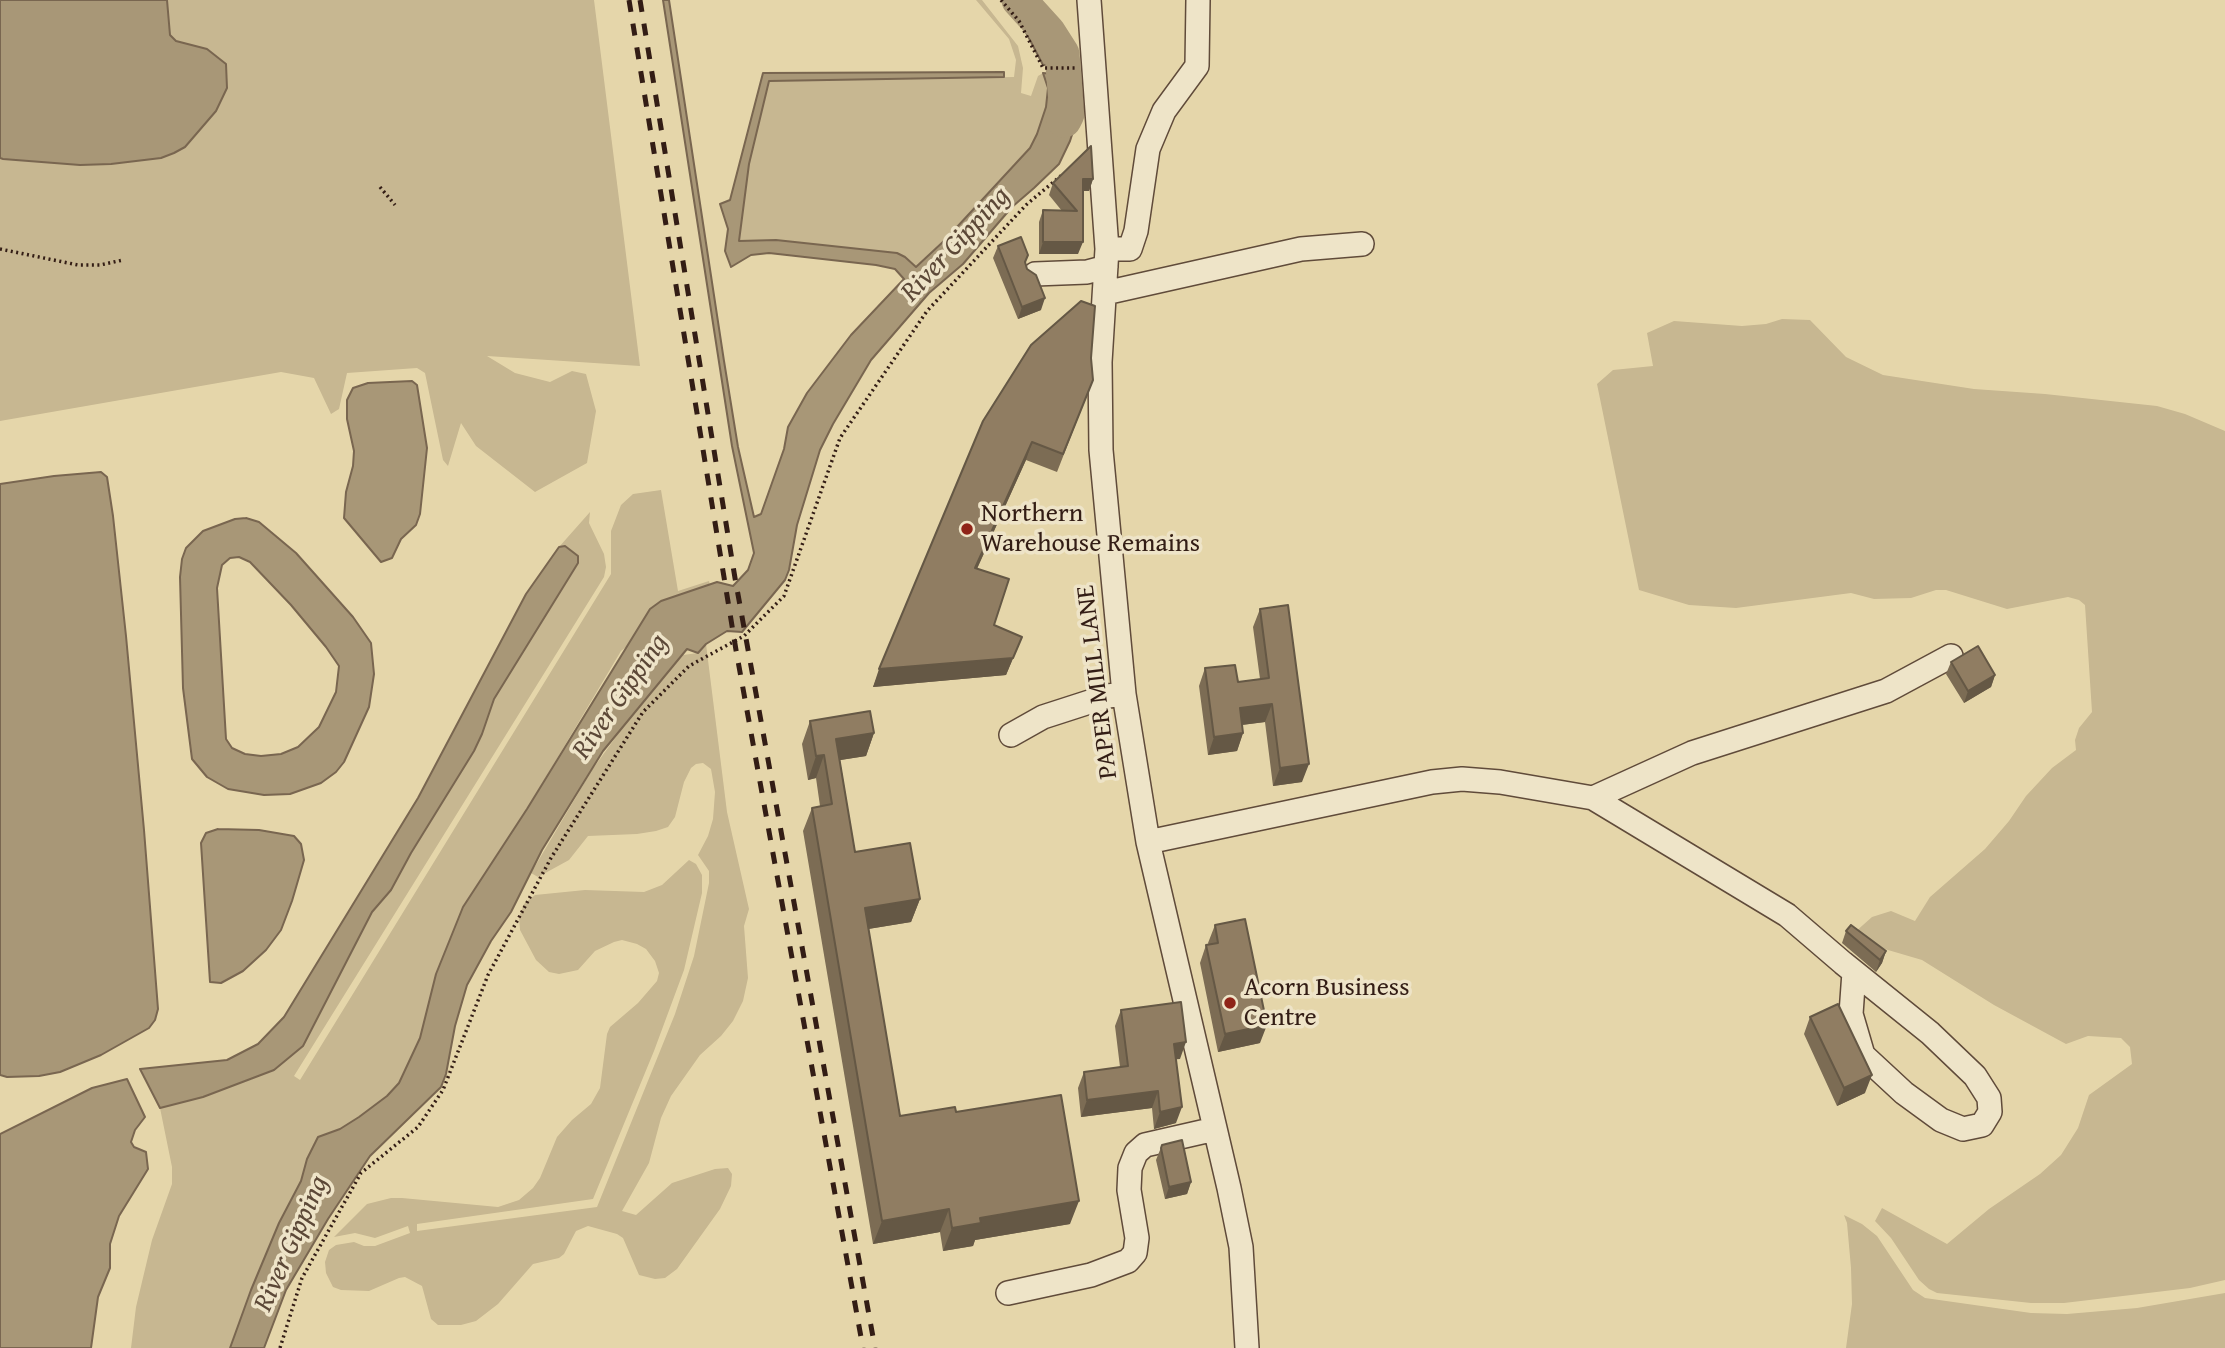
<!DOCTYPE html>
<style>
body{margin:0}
canvas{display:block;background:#e5d6aa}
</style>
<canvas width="2225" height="1348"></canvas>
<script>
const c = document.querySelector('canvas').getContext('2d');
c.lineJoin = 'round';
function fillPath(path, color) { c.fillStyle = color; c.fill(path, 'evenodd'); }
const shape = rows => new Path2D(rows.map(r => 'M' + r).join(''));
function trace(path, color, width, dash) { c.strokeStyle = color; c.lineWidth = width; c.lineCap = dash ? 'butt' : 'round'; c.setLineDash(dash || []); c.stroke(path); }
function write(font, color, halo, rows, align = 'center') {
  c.font = font + ' "Gentium Book Plus",serif'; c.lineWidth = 7; c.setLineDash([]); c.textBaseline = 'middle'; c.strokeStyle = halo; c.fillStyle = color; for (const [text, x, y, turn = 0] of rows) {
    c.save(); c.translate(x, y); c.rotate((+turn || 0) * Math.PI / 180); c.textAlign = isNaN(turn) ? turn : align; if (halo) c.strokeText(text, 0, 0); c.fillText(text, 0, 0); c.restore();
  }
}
fillPath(shape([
 [0,0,594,0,640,366,487,356,515,373,550,382,572,371,586,374,596,411,587,463,535,492,476,446,461,423,448,466,443,460,425,373,417,368,347,373,339,409,331,414,314,378,281,372,0,421],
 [976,0,982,0,1018,46,1023,68,1021,93,1031,96,1038,76,1043,73,1048,88,1046,107,1037,134,1030,148,945,240,916,267,905,257,896,253,776,240,739,241,749,164,769,81,1014,77,1016,60,1009,39],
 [1782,319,1810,320,1846,357,1883,375,1974,389,2045,394,2157,406,2185,414,2225,431,2225,1280,2190,1288,2064,1303,2031,1303,1937,1293,1929,1289,1919,1280,1891,1238,1875,1221,1882,1208,1947,1244,1989,1209,2040,1174,2061,1155,2078,1128,2089,1095,2132,1064,2130,1047,2121,1038,2088,1036,2066,1044,1994,1005,1922,960,1871,945,1854,933,1872,917,1891,911,1915,921,1930,897,1985,849,2009,821,2026,796,2052,768,2076,750,2075,740,2079,728,2092,712,2085,605,2079,600,2068,597,2007,609,1946,590,1936,590,1911,598,1874,599,1851,593,1736,608,1689,605,1639,590,1597,384,1613,370,1653,366,1647,333,1674,321,1742,326,1766,324],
 [661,490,678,591,709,581,713,600,644,633,621,651,527,809,463,907,436,974,420,1038,399,1083,387,1096,359,1117,340,1129,318,1137,307,1159,301,1181,279,1223,230,1348,131,1348,136,1307,152,1240,172,1184,172,1167,160,1108,203,1097,274,1070,303,1046,372,912,391,890,411,853,474,751,482,734,494,699,565,546,559,547,590,512,589,523,604,554,606,567,604,577,294,1076,300,1080,611,574,611,531,621,505,633,494],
 [706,644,727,812,749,909,744,926,748,978,743,1001,733,1021,721,1036,700,1055,671,1096,661,1118,649,1163,622,1211,636,1215,672,1183,715,1169,728,1168,732,1174,731,1186,720,1209,677,1269,665,1278,655,1279,639,1275,623,1238,617,1234,588,1226,576,1231,564,1254,559,1258,533,1264,498,1304,476,1321,461,1325,438,1325,431,1319,422,1286,405,1277,399,1278,369,1291,341,1290,333,1287,326,1273,325,1262,329,1250,336,1245,354,1242,364,1246,375,1246,410,1233,408,1226,375,1238,355,1233,334,1237,367,1204,391,1198,402,1198,498,1207,519,1200,533,1188,540,1178,557,1137,572,1120,591,1104,600,1088,607,1034,610,1027,638,1003,657,981,659,973,655,961,646,949,637,944,622,940,614,942,595,951,578,970,559,974,549,972,536,960,520,930,519,917,524,904,535,895,585,890,644,892,662,885,689,860,696,864,702,875,702,893,684,970,654,1051,593,1199,417,1224,417,1231,597,1207,675,1014,694,956,709,883,709,871,698,855,708,836,713,819,715,792,711,769,703,763,696,764,691,768,684,782,675,817,668,827,656,831,637,834,588,836,569,860,538,877,531,873,592,770,634,712,683,655,698,653],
 [1844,1215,1862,1224,1877,1236,1913,1290,1925,1298,2031,1313,2067,1314,2137,1308,2225,1293,2225,1348,1846,1348,1852,1304,1851,1268,1847,1223]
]), '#c7b791');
const water = shape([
 [0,0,167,0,170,35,176,41,207,49,226,64,227,88,216,111,185,147,174,153,161,158,111,164,80,165,3,159,0,158,0,0],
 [663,0,669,0,724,361,738,447,754,517,761,514,784,449,788,427,807,393,851,335,904,279,895,269,876,265,769,253,751,255,731,267,725,251,728,229,720,204,730,200,763,73,1004,72,1004,77,769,81,749,164,739,241,776,240,897,253,905,257,916,267,945,240,1030,148,1037,134,1046,107,1048,88,1043,73,1076,76,1080,110,1070,141,1059,164,1034,188,1012,207,963,264,929,293,871,360,833,424,820,450,797,525,789,570,785,580,742,632,727,631,706,644,698,653,687,649,603,751,542,850,511,912,491,941,467,985,455,1026,446,1074,441,1087,370,1156,328,1219,286,1290,264,1348,230,1348,251,1290,279,1223,301,1181,307,1159,318,1137,340,1129,359,1117,387,1096,399,1083,420,1038,436,974,463,907,527,809,650,609,661,601,717,582,733,586,748,570,754,553,732,446,663,0],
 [1003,0,1035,0,1052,15,1068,43,1074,64,1043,65,1019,19,1003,0],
 [412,381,417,385,427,448,420,514,416,525,401,539,392,558,381,562,344,518,346,492,353,466,354,451,347,419,347,400,353,388,368,383,412,381],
 [101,472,107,477,113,516,126,636,144,830,158,1009,155,1020,149,1028,101,1055,60,1072,39,1076,7,1077,0,1075,0,484,54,476,101,472],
 [246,518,259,522,296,553,353,617,371,643,374,674,369,707,344,762,336,772,321,783,290,794,264,795,228,789,207,777,192,759,183,688,180,577,182,559,186,548,203,531,235,519,246,518],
 [239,557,250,562,291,605,326,647,339,666,336,692,319,727,298,747,281,754,261,756,245,754,232,748,226,739,217,588,222,565,230,558,239,557],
 [565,546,578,556,578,563,494,699,482,734,474,751,411,853,391,890,372,912,303,1046,274,1070,203,1097,160,1108,140,1069,227,1060,258,1044,284,1017,418,798,526,594,559,547,565,546],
 [218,829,259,830,294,836,301,844,304,860,292,901,281,930,266,950,243,971,221,983,210,982,201,843,206,833,218,829],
 [127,1079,145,1117,135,1130,131,1142,134,1147,146,1152,148,1169,119,1216,110,1244,110,1268,98,1297,91,1348,0,1348,0,1134,92,1088,127,1079]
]);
fillPath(water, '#a89777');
trace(water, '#796650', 2);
trace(shape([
 [1019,0,1048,32,1062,54,1067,114,1064,120]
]), '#a89777', 35);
const minor = shape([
 [1089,0,1107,249,1100,362,1101,450,1124,694,1148,842,1229,1188,1241,1247,1247,1348],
 [1107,249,1130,249,1136,231,1148,149,1164,111,1197,66,1198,0],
 [1035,274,1087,272,1106,267],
 [1105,293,1301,249,1362,244],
 [1011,735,1043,717,1108,696,1124,694],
 [1593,798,1692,753,1886,691,1951,656],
 [1148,842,1432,782,1462,779,1500,782,1593,798,1787,915,1843,963,1930,1033,1975,1076,1989,1098,1990,1112,1982,1125,1963,1129,1941,1120,1904,1093,1863,1055,1851,1014,1854,972],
 [1008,1293,1091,1275,1128,1261,1135,1253,1137,1238,1129,1190,1130,1168,1136,1153,1145,1145,1215,1129]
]);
trace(minor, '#604b3a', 26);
trace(shape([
 [1001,0,1019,21,1043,68,1076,68],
 [380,187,395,205],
 [0,249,78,265,100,265,123,260],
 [280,1348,302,1278,361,1173,418,1127,443,1090,488,975,551,858,643,712,689,666,744,636,784,596,840,438,927,311,1026,205,1063,174]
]), '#331d15', 3.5, [2, 3.5]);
trace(minor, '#eee4c8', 23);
trace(shape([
 [629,0,736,650,863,1348],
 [640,0,735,578,875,1348]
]), '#331d15', 5, [12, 12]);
fillPath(shape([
 [1093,179,1089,191,1083,191,1078,254,1039,254,1039,222,1043,210,1062,211,1049,195,1053,183],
 [998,246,1025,262,1041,310,1018,319,993,258],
 [1093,380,1057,472,1026,460,977,569,994,625,1022,637,1006,675,873,687,983,421],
 [1260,609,1302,782,1273,786,1265,722,1242,725,1243,733,1237,751,1208,755,1199,686,1205,668,1238,682,1260,679,1253,627],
 [1951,662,1995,675,1991,687,1964,703,1946,674],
 [810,721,874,733,866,756,840,760,855,852,920,899,911,922,868,929,900,1116,956,1112,1070,1224,975,1240,973,1246,943,1251,940,1232,873,1244,803,831,812,808,820,806,816,778,808,780,802,744],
 [1215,925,1260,1043,1218,1052,1200,963,1206,945,1209,945,1208,943],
 [1846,931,1886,951,1882,963,1876,972,1842,943],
 [1121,1010,1180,1059,1176,1059,1176,1123,1154,1129,1152,1108,1081,1117,1078,1088,1084,1072,1120,1067,1115,1026],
 [1810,1017,1865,1093,1837,1106,1804,1034],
 [1162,1145,1191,1182,1187,1194,1165,1199,1156,1160]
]), '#7c6c54');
fillPath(shape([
 [1083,179,1093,179,1089,191,1079,191],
 [1043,242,1083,242,1078,254,1039,254],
 [1045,298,1041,310,1018,319,1022,307],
 [1032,442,1026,460,969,586,975,568],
 [1022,637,1006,675,873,687,879,669],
 [1995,675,1991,687,1964,703,1968,691],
 [1272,704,1265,722,1233,726,1240,708],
 [874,733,866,756,828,762,836,739],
 [1243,733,1237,751,1208,755,1214,737],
 [824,755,816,778,808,780,816,756],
 [1309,764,1302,782,1273,786,1280,768],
 [920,899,911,922,856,931,865,908],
 [1886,951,1882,963,1876,972,1880,960],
 [1267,1025,1260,1043,1218,1052,1225,1034],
 [1186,1042,1180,1059,1168,1060,1174,1044],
 [1872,1075,1865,1093,1837,1106,1844,1088],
 [1158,1091,1152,1108,1081,1117,1087,1100],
 [1182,1107,1176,1123,1154,1129,1160,1112],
 [1191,1182,1187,1194,1165,1199,1169,1187],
 [1079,1201,1070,1224,975,1240,973,1246,943,1251,952,1228,980,1218],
 [949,1209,940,1232,873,1244,882,1221]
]), '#655845');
const building = shape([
 [1091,146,1093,179,1083,179,1083,242,1043,242,1043,210,1077,211,1053,183,1091,146],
 [1021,237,1028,255,1025,262,1027,269,1036,275,1045,298,1022,307,998,246,1021,237],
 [1081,301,1095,306,1091,358,1093,380,1063,454,1032,442,975,568,1009,579,994,625,1022,637,1013,658,879,669,983,421,1031,345,1081,301],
 [1288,605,1309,764,1280,768,1272,704,1240,708,1243,733,1214,737,1205,668,1235,665,1238,682,1269,678,1260,609,1288,605],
 [1978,646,1995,675,1968,691,1951,662,1978,646],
 [870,711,874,733,836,739,855,852,910,843,920,899,865,908,900,1116,955,1107,956,1112,1061,1095,1079,1201,980,1218,981,1223,952,1228,949,1209,882,1221,812,808,832,804,824,755,816,756,810,721,870,711],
 [1245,919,1267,1025,1225,1034,1206,945,1218,943,1215,925,1245,919],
 [1851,925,1886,951,1880,960,1846,931,1851,925],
 [1181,1002,1186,1042,1174,1044,1182,1107,1160,1112,1158,1091,1087,1100,1084,1072,1128,1066,1121,1010,1181,1002],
 [1838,1004,1872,1075,1844,1088,1810,1017,1838,1004],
 [1182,1140,1191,1182,1169,1187,1161,1148,1162,1145,1182,1140]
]);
fillPath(building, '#907d62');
trace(building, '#655845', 2);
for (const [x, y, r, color] of [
 [967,529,7,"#8f2418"],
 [1230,1003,7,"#8f2418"]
]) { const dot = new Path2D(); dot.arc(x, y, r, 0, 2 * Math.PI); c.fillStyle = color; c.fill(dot); trace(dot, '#eee4c8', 2.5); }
write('26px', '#331d15', '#eee4c8', [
 ["Northern",981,514],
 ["Warehouse Remains",981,544],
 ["Acorn Business",1244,988],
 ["Centre",1244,1018]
], 'left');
write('26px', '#331d15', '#eee4c8', [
 ["PAPER MILL LANE",1098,682,-97]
]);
write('italic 28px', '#5c4837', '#eee4c8', [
 ["River Gipping",956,245,-47],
 ["River Gipping",621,697,-55],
 ["River Gipping",292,1244,-66]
]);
</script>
